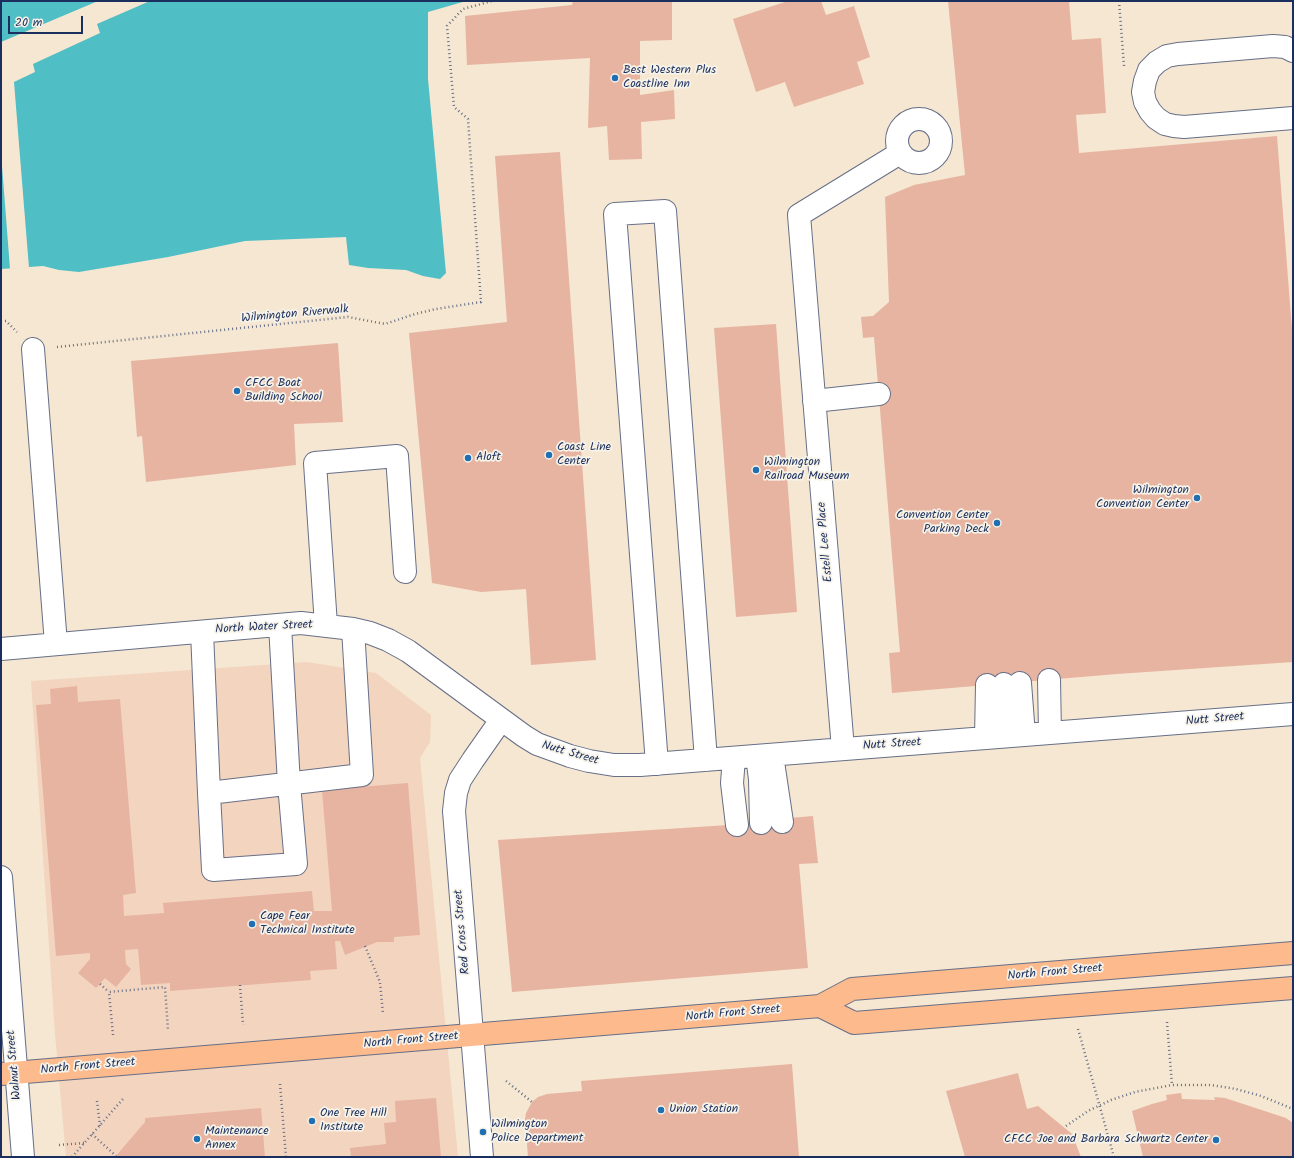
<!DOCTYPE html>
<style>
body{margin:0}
#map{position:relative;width:1294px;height:1158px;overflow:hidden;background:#f5e7d2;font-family:Kalam,sans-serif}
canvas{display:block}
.frame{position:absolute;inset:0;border:2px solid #1b2f5e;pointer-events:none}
.scale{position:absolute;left:8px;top:16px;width:75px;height:18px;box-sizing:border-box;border:2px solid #1b2f5e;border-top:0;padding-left:5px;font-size:12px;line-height:14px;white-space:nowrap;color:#1b2f5e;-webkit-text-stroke:3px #f7f3e8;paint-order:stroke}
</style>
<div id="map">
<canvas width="1294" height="1158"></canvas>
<div class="frame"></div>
<div class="scale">20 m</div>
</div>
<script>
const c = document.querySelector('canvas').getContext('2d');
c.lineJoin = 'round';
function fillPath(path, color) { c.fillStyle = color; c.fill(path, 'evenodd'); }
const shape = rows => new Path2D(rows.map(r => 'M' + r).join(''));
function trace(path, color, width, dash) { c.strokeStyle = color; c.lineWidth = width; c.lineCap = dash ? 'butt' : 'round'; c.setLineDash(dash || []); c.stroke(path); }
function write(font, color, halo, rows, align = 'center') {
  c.font = font + ' Kalam,sans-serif'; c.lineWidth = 3.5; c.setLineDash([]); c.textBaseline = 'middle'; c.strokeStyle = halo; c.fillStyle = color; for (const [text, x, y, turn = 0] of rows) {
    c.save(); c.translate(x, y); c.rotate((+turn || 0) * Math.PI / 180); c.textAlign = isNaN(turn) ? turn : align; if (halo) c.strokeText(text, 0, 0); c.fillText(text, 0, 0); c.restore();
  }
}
fillPath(shape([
 [307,662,376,673,431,715,430,742,420,758,458,1157,66,1157,55,1034,31,681]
]), '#f3d4bf');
fillPath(shape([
 [1,1,466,1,428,12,428,79,446,273,440,279,423,276,406,270,368,268,349,265,346,237,245,241,168,257,79,272,59,270,43,266,1,269]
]), '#4fbec5');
fillPath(shape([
 [98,1,150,1,97,24,100,33,33,64,35,72,14,82,29,268,10,269,1,153,1,42]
]), '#f5e7d2');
fillPath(shape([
 [573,1,672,1,672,40,640,41,640,95,674,90,675,119,641,122,642,159,609,160,607,126,588,128,590,58,467,65,465,16,572,5],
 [788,1,821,1,826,15,854,6,870,57,857,62,864,84,794,107,785,82,756,92,733,19],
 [948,1,1069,1,1072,40,1101,38,1106,113,1076,115,1079,153,1277,136,1293,343,1293,662,1117,674,892,693,889,653,900,652,874,337,863,338,861,317,873,316,889,302,885,197,914,185,965,175],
 [560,152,596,660,531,665,526,589,481,592,432,583,409,333,507,322,495,156],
 [776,324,797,612,736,617,714,328],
 [338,343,343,422,294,424,296,465,146,482,142,436,137,437,131,361],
 [77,686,78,702,120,699,136,893,123,895,124,916,164,913,163,903,312,891,314,911,332,911,322,790,408,783,420,935,394,937,394,942,377,942,345,955,340,941,335,941,337,969,310,971,311,980,170,991,170,983,141,985,138,949,125,950,126,964,131,969,116,987,105,978,96,988,78,973,90,959,90,953,56,956,36,705,51,704,50,689],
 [813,816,818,863,799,864,808,968,512,992,498,840,790,821,790,818],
 [792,1064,799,1157,528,1157,525,1119,526,1113,532,1102,538,1097,547,1094,582,1091,581,1081],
 [1018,1073,1027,1109,1038,1106,1072,1134,1081,1157,965,1157,946,1091],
 [1181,1093,1182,1099,1215,1100,1214,1097,1225,1098,1286,1118,1293,1123,1293,1157,1143,1157,1132,1111,1152,1104,1167,1100,1166,1095],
 [436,1098,441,1157,351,1157,350,1148,386,1144,384,1123,396,1122,395,1101],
 [261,1108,265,1157,115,1157,145,1122,145,1118]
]), '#e7b4a1');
const minor = shape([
 [1293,51,1285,47,1273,46,1178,54,1167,56,1157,62,1149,70,1145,81,1143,92,1145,102,1150,111,1156,118,1165,124,1174,126,1184,127,1293,118],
 '897 141a22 22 0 1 1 44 0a22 22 0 1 1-44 0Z',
 [33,349,56,644],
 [814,401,879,394],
 [326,625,315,463,397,456,405,572],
 [202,632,209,793,362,775,353,629],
 [1,649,301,623,353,629,370,633,388,640,408,651,524,736,537,744,570,756,589,761,614,765,640,765,1293,714],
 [1049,680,1050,733],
 [1020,683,1024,735],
 [1004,684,1007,736],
 [986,738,987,685],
 [843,749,799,215,900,153],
 [772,755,782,822],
 [757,756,760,779,761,823],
 [734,758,732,783,737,825],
 [657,764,615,214,665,211,706,760],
 [209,793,213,870,296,864,289,784,280,625],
 [1,877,23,1157],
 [482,1157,454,811,456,793,460,780,473,760,501,720]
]);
const major = shape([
 [820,1006,854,1023,1293,988],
 [1,1074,820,1006,852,989,1293,953]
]);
trace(minor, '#676f87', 24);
trace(major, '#676f87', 24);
trace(shape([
 [1119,1,1124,66],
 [1,321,6,321,17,332],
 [57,347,348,317,385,324,415,314,436,309,481,302,468,119,454,107,447,26,463,9,492,1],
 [365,946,380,982,383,1014],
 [100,984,109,992],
 [240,985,243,1025],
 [1167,1022,1172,1085],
 [1078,1029,1114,1157],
 [113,1035,109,992,165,987,168,1030],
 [506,1081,532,1102],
 [280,1084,286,1157],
 [97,1101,100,1126],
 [1066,1126,1088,1111,1111,1100,1135,1092,1172,1085,1211,1085,1236,1089,1261,1096,1293,1109],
 [92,1134,116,1156],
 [59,1145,84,1143],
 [72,1157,123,1099]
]), '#676f87', 2.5, [1, 3]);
trace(minor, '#fff', 22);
trace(major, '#fcba8d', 22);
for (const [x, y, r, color] of [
 [615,78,4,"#1f6fb2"],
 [237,391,4,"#1f6fb2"],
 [549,455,4,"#1f6fb2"],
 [468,458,4,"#1f6fb2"],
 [756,470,4,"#1f6fb2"],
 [1197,498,4,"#1f6fb2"],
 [997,523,4,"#1f6fb2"],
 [252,924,4,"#1f6fb2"],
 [661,1110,4,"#1f6fb2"],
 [312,1121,4,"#1f6fb2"],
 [483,1132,4,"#1f6fb2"],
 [197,1139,4,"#1f6fb2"],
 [1216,1140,4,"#1f6fb2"]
]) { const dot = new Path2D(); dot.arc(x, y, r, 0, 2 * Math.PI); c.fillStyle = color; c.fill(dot); trace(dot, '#f7f3e8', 1.5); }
write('12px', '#1b2f5e', '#f7f3e8', [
 ["Best Western Plus",623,71],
 ["Coastline Inn",623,85],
 ["CFCC Boat",245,384],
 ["Building School",245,398],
 ["Coast Line",557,448],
 ["Center",557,462],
 ["Aloft",476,458],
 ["Wilmington",764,463],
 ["Railroad Museum",764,477],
 ["Wilmington",1189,491,"right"],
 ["Convention Center",1189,505,"right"],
 ["Convention Center",989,516,"right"],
 ["Parking Deck",989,530,"right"],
 ["Cape Fear",260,917],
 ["Technical Institute",260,931],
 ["Union Station",669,1110],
 ["One Tree Hill",320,1114],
 ["Institute",320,1128],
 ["Wilmington",491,1125],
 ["Police Department",491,1139],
 ["Maintenance",205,1132],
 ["Annex",205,1146],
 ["CFCC Joe and Barbara Schwartz Center",1208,1140,"right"]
], 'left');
write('12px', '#1b2f5e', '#f7f3e8', [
 ["Wilmington Riverwalk",295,315,-5],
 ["Estell Lee Place",826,542,-95],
 ["North Water Street",264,628,-3],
 ["Nutt Street",1215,720,-5],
 ["Nutt Street",892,745,-4],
 ["Nutt Street",570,754,16],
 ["Red Cross Street",463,932,-95],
 ["North Front Street",1055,973,-5],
 ["North Front Street",733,1014,-5],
 ["North Front Street",411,1041,-5],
 ["Walnut Street",15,1065,-95],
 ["North Front Street",88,1067,-5]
]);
</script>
